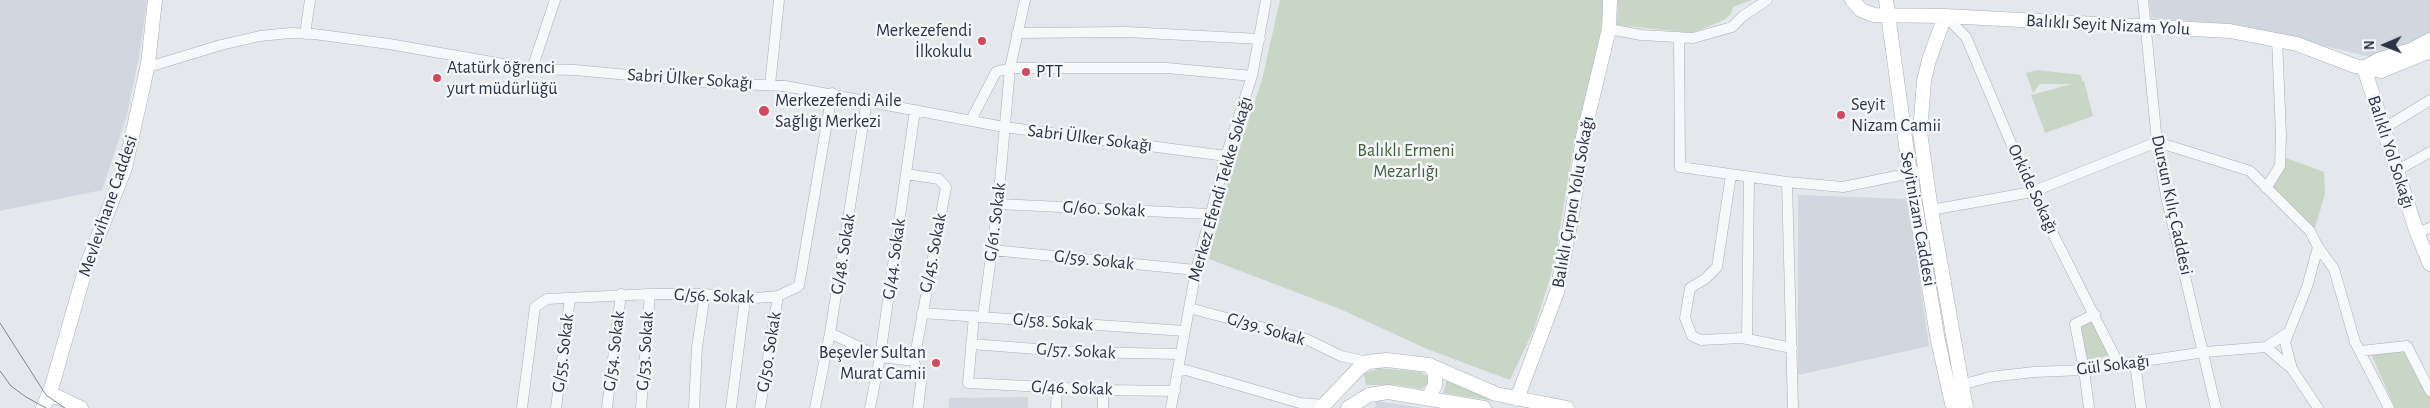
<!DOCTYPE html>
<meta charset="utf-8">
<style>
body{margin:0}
#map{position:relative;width:2430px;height:408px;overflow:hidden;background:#e4e7ec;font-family:"Alegreya Sans",sans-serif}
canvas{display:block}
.north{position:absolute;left:2360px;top:20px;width:50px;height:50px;-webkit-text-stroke:4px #f4f6f9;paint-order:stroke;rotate:269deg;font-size:14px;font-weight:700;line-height:20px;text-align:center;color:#2b3445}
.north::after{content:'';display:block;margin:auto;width:18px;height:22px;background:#2b3445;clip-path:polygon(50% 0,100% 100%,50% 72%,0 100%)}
</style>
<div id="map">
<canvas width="2430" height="408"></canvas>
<div class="north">N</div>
</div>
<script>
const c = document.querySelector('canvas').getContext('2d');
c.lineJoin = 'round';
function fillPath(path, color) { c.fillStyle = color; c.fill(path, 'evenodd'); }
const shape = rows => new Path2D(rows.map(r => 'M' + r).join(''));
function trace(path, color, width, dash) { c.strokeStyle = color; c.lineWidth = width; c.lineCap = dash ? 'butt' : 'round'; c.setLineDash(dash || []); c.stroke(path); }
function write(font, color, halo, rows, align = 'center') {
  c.font = font + ' "Alegreya Sans",sans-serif'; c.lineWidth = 5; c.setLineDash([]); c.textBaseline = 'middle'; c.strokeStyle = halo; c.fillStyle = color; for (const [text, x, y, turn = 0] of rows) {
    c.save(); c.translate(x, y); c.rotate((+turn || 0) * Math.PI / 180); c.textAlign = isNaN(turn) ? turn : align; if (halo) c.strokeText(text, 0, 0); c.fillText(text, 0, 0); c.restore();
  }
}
fillPath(shape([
 [0,0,147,0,139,58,126,118,102,190,0,211],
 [2149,0,2430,0,2430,35,2419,42,2370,57,2240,25,2151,18],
 [1798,195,1908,199,1929,346,1798,375],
 [1028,397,1028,408,949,408,949,398],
 [1376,401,1424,408,1375,408]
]), '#d2d6de');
fillPath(shape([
 [1280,0,1604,0,1600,38,1574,143,1554,265,1534,329,1510,380,1427,349,1340,309,1209,259,1225,192,1262,80],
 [1618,0,1751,0,1733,7,1731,14,1724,20,1692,33,1617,25],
 [2038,70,2081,75,2082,81,2084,81,2093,116,2045,133,2031,95,2072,84,2040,84,2033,93,2026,73],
 [2286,158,2324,172,2325,194,2314,231,2272,191],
 [2093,320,2110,355,2086,361,2079,327],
 [2406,350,2430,397,2430,408,2395,408,2371,354],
 [1378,368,1421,372,1427,376,1428,383,1422,389,1396,385,1366,385,1364,374],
 [1447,379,1494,401,1443,393]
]), '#c9d6c5');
const street = shape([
 [2143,0,2157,142,2166,196,2216,408],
 [1945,16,1966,37,2030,188,2119,365],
 [1609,29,1641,35,1693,38,1732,27,1743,16,1767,0],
 [1017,33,1126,32,1260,39],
 [305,34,310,0],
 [1679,37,1680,167,1787,182,1843,187,1925,170],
 [155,65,221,45,260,36,290,33,314,34,389,44,532,69,575,70,714,83,785,86,1004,127,1226,156],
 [532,69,555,0],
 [770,85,779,0],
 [971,120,996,72,1010,68,1167,68,1252,76],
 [2383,129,2430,100],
 [2398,170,2430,152],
 [906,174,939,179,946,187,914,361],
 [1731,175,1717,267,1705,279,1690,288,1685,318,1692,336,1701,340,1742,338,1792,348],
 [1787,182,1793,408],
 [2266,188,2280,166,2281,135,2277,39],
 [998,204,1210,214],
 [1931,210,2032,192,2157,142,2250,171,2310,231,2318,247,2334,269,2355,342,2389,408],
 [2417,233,2430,228],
 [992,250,1196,270],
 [1189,308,1306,339,1341,356,1368,362],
 [922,313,1185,331],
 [974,316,968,383,1103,390,1175,391],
 [983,316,998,204,1010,68,1025,0],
 [830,333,880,357,914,361],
 [1747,339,1749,178],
 [971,344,1076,352,1180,354],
 [2266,347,2292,369,2318,408],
 [2360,351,2407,346,2430,391],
 [914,361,921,383,918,408],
 [2135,363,2141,408],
 [1179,368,1300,403,1324,405],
 [2292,369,2285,342,2307,287,2318,247],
 [1961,385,1990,377,2034,372,2084,370,2205,352,2266,347,2287,333],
 [1103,390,1103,408],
 [522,408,535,307,547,299,650,294,705,294,745,299,778,296,799,286,832,93],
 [556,408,570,298],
 [607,408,621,294],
 [641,408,650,294],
 [694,408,697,347,705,294],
 [731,408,745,299],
 [760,408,778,296],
 [815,408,830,333,867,99],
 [870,408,880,357,915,110],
 [1056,408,1057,388],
 [1171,408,1196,270,1226,156,1252,76,1266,0],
 [2089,408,2084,370,2075,324,2095,314]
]);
const secondary = shape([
 [1852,0,1861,10,1874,15,1945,16,2230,31,2297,44,2355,66,2381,71,2430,51],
 [1886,0,1910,174,1938,341,1953,408],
 [1945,16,1929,60,1924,81,1920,132,1931,210,1966,408],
 [2364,68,2417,233,2430,264],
 [2364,68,2378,60,2411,50,2430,40],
 [48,397,58,397,81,408],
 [1425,398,1430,395,1435,385,1435,373,1429,365],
 [1517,399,1557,292,1572,215,1583,137,1609,29,1610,0],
 [43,408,52,386,86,267,125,168,148,64,155,0],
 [1321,408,1359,368,1368,362,1387,360,1429,365,1496,394,1567,408],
 [1348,408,1369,395,1388,392,1484,408]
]);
trace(street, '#a9aeb7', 11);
trace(secondary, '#a9aeb7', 15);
trace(street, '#f7f8fa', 10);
trace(secondary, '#fff', 14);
trace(shape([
 [0,323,46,395,65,408],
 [0,371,11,386,26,397,46,408]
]), '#7d8696', 1);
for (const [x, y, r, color] of [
 [982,41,5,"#d1495b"],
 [1026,72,5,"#d1495b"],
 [437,78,5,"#d1495b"],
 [764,111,6,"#d1495b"],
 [1841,115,5,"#d1495b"],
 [936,363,5,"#d1495b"]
]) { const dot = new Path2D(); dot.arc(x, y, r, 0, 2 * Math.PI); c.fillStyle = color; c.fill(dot); trace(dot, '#f4f6f9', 2); }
write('18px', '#2b3445', '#f4f6f9', [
 ["Balıklı Seyit Nizam Yolu",2108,25,3],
 ["Sabri Ülker Sokağı",690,79,4],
 ["Sabri Ülker Sokağı",1090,138,7],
 ["Balıklı Yol Sokağı",2391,152,72],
 ["Merkez Efendi Tekke Sokağı",1220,189,-74],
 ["Orkide Sokağı",2033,189,65],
 ["Balıklı Çırpıcı Yolu Sokağı",1573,202,-80],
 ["Dursun Kılıç Caddesi",2172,205,78],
 ["Mevlevihane Caddesi",108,206,-71],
 ["G/60. Sokak",1104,209,3],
 ["Seyitnizam Caddesi",1918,219,80],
 ["G/61. Sokak",995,222,-83],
 ["G/45. Sokak",933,253,-79],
 ["G/48. Sokak",843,254,-81],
 ["G/44. Sokak",894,259,-82],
 ["G/59. Sokak",1094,260,6],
 ["G/56. Sokak",714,296,2],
 ["G/58. Sokak",1053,322,4],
 ["G/39. Sokak",1266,329,16],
 ["G/54. Sokak",614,351,-83],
 ["G/53. Sokak",645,351,-86],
 ["G/57. Sokak",1076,351,3],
 ["G/50. Sokak",769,352,-81],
 ["G/55. Sokak",563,353,-83],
 ["Gül Sokağı",2113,365,-7],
 ["G/46. Sokak",1072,388,2]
]);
write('18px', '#2b3445', '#f4f6f9', [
 ["Merkezefendi",972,31,"right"],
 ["İlkokulu",972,52,"right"],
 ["Atatürk öğrenci",447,68],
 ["yurt müdürlüğü",447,89],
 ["PTT",1036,72],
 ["Merkezefendi Aile",775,101],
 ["Sağlığı Merkezi",775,122],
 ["Seyit",1851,105],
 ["Nizam Camii",1851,126],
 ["Beşevler Sultan",926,353,"right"],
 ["Murat Camii",926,374,"right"]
], 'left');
write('18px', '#3f6138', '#f4f6f9', [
 ["Balıklı Ermeni",1406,151],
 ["Mezarlığı",1406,172]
]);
</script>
